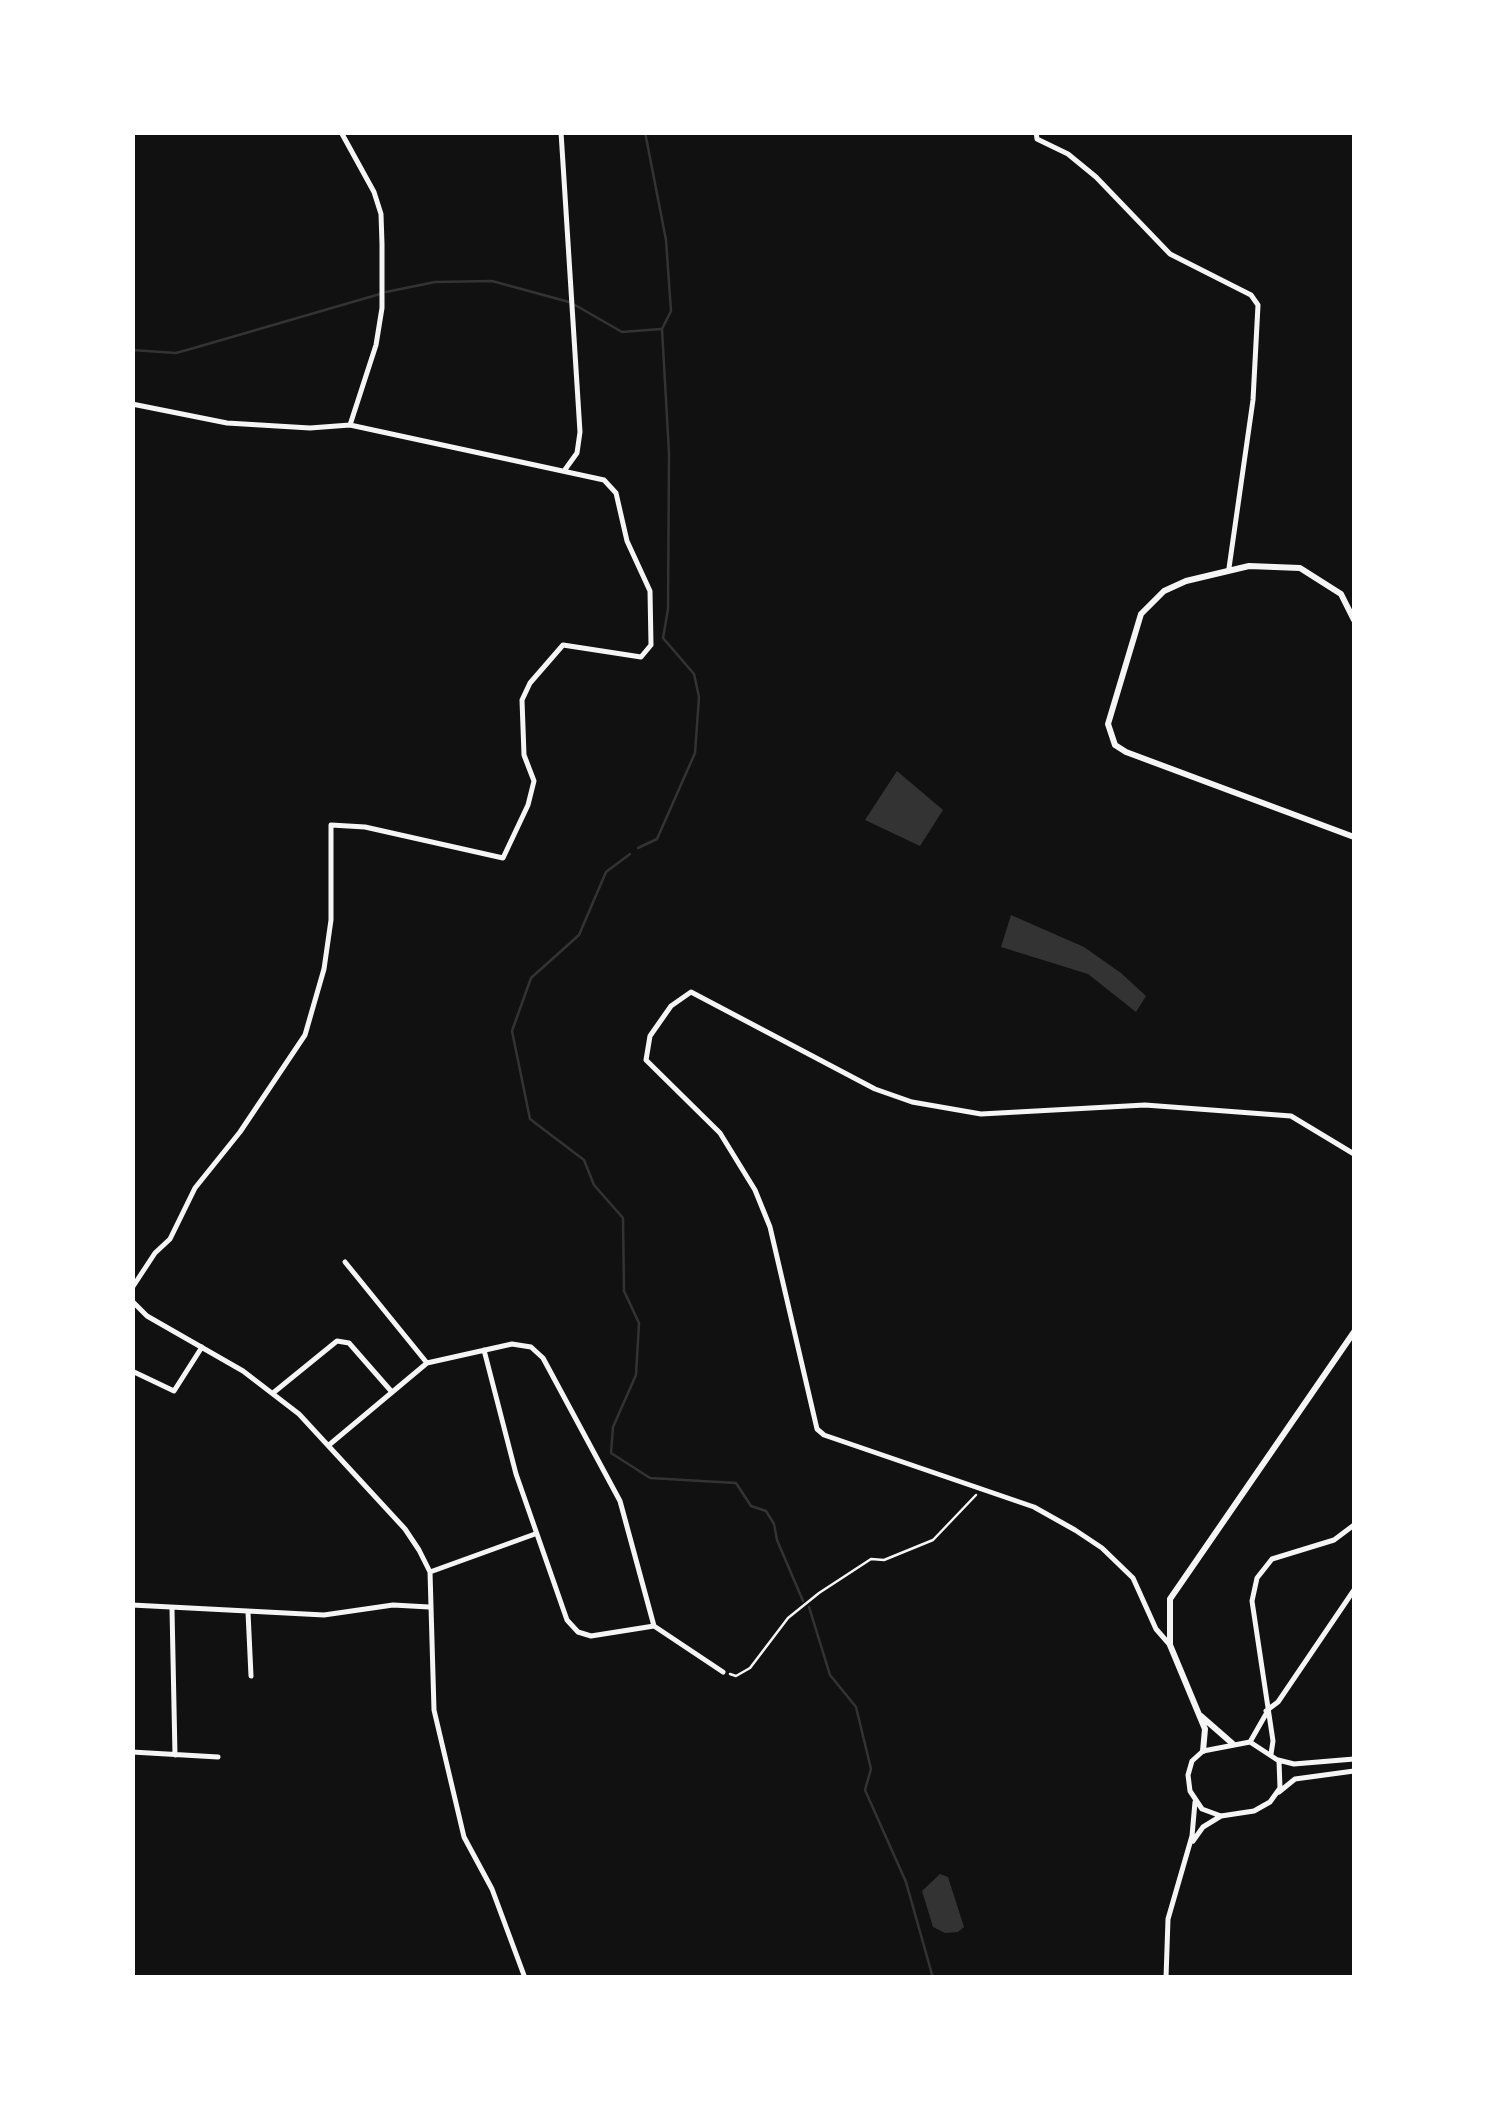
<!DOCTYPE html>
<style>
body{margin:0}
#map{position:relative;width:1487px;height:2110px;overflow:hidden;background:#111;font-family:"Alegreya Sans",sans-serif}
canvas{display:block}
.frame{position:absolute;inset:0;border:135px solid #fff;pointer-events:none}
</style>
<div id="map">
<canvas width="1487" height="2110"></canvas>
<div class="frame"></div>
</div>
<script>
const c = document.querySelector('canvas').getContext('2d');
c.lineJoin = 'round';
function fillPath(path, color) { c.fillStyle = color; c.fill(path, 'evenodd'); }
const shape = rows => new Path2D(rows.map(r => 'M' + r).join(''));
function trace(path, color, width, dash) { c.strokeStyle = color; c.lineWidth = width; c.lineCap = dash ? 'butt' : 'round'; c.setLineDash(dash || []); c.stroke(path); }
fillPath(shape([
 [897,771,943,810,920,846,865,820],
 [1011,915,1084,947,1121,973,1146,996,1136,1012,1088,974,1001,947],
 [940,1874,948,1877,964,1927,958,1932,945,1933,933,1927,922,1891]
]), '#333');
trace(shape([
 [386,292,435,282,492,281,569,302],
 [575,305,622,332,661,329],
 [132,350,176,353,194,348,380,294],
 [638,848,657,839,695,753,699,697,694,674,663,638,668,609,669,453,662,329,671,311,666,240,645,132],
 [630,854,606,872,579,935,531,978,512,1031,530,1119,584,1160,594,1185,623,1218,624,1291,639,1323,636,1375,613,1427,611,1453,650,1478,736,1483,751,1506,766,1511,774,1524,777,1540,803,1601],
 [809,1607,830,1675,856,1707,871,1769,865,1790,906,1882,933,1978]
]), '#333', 2.5);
trace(shape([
 [730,1674,736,1676,750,1668,788,1618,819,1593,871,1559,884,1560,933,1540,976,1495]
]), '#f5f5f5', 2.5);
trace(shape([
 [341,132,374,192,381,214,382,244,382,308,376,345,350,425],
 [561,132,580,432,577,453,564,471],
 [1036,132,1037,139,1068,154,1096,177,1170,254,1251,295,1258,305,1253,400,1229,568],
 [132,404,227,423,310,428,350,425,604,480,616,493,627,541,650,591,651,645,641,657,563,645,530,683,522,700,524,755,534,781,528,805,503,858,365,827,331,825,331,920,324,969,305,1035,240,1132,195,1188,170,1239,155,1253,132,1288],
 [345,1262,427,1363],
 [132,1301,147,1316,243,1371,299,1414,405,1529,419,1550,430,1572,434,1710,464,1837,492,1889,525,1978],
 [484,1350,516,1474,567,1620,578,1632,591,1636,654,1626],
 [132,1371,174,1391,202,1347],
 [273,1393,337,1341,349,1343,391,1391],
 [329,1445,427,1363,512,1344,531,1347,543,1358,620,1501,654,1626,723,1672],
 [430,1572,535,1534],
 [132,1605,324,1615,393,1605,429,1607],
 [172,1609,175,1755],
 [248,1612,251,1676],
 [1170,1645,1156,1629,1133,1578,1102,1548,1075,1530,1034,1507,824,1435,817,1429,770,1227,755,1190,720,1133,646,1060,650,1036,671,1006,691,992,875,1089,912,1102,981,1114,1145,1105,1291,1116,1354,1154],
 [1266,1711,1278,1702,1354,1590],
 [1250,1742,1279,1761,1280,1788,1270,1802,1254,1811,1221,1816,1202,1809,1190,1791,1188,1775,1192,1761,1203,1751,1250,1742],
 [1250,1742,1266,1714],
 [132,1752,218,1757],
 [1271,1754,1273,1741,1252,1601,1257,1578,1272,1559,1334,1540,1354,1525],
 [1278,1760,1294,1764,1354,1759],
 [1279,1792,1295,1779,1354,1771],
 [1193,1841,1203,1827,1221,1816],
 [1166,1978,1168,1919,1192,1836,1195,1802]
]), '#f5f5f5', 5);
trace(shape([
 [1354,620,1341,594,1300,568,1249,566,1186,581,1164,591,1141,614,1108,724,1115,745,1126,752,1354,837],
 [1201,1716,1233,1744],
 [1203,1751,1205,1729,1170,1645,1170,1599,1354,1332]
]), '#f5f5f5', 6);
</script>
